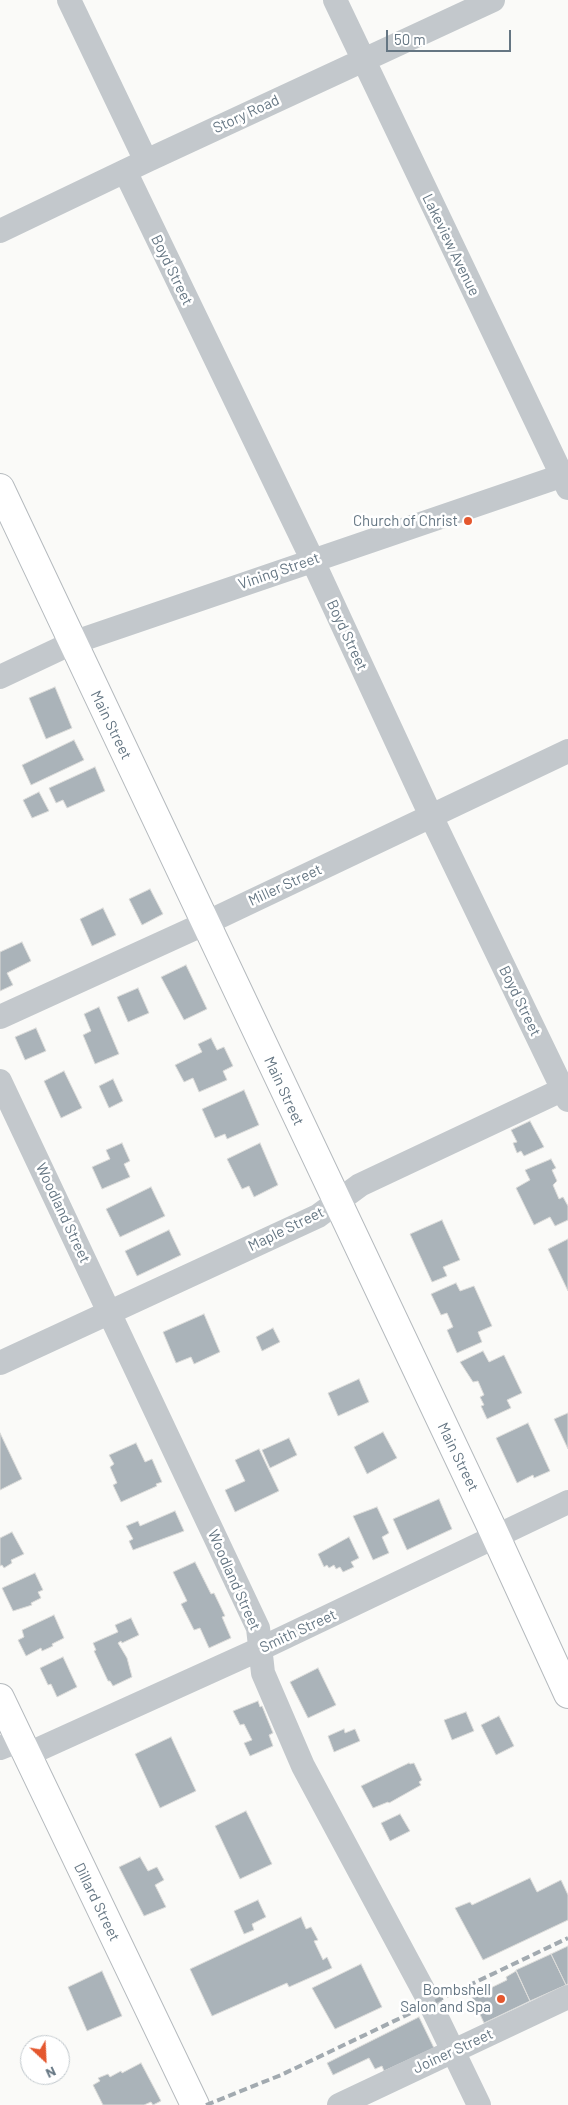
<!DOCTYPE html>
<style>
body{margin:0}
#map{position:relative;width:568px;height:2105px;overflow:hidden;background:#fafaf8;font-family:Barlow,sans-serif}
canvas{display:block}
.north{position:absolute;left:20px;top:2035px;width:50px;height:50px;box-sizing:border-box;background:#fff;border:1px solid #c1c8cd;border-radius:50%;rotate:155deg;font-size:14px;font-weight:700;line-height:20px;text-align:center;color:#657683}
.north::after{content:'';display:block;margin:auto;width:18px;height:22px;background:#e4572e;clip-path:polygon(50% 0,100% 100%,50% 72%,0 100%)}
.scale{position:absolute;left:386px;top:30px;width:125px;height:22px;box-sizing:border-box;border:2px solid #657683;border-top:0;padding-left:6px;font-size:15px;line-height:18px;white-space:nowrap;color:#657683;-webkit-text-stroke:4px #fff;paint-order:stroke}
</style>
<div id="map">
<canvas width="568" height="2105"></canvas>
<div class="north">N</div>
<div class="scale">50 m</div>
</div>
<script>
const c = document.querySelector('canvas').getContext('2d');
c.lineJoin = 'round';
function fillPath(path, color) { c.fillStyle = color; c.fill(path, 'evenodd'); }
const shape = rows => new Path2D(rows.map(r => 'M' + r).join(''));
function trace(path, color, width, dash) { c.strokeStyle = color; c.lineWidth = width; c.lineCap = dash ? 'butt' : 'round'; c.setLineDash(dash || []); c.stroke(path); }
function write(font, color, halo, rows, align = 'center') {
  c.font = font + ' Barlow,sans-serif'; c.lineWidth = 5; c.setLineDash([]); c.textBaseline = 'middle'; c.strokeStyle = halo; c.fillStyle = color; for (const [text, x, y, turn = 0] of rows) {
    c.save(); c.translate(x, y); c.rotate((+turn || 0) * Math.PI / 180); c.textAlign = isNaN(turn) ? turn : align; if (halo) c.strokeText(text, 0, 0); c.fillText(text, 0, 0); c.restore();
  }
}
const building = shape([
 [55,687,72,728,46,739,29,698,55,687],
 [74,740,84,760,31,785,22,765,74,740],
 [95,767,105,791,67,808,63,800,56,803,49,788,95,767],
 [39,792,49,811,32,818,23,800,39,792],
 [150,889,163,914,142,925,129,899,150,889],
 [103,908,116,935,92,946,80,919,103,908],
 [22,942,31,961,7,973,13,985,0,991,0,952,22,942],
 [186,965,207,1009,184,1020,161,977,186,965],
 [138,988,149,1013,128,1022,117,997,138,988],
 [99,1007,119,1054,95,1064,83,1035,91,1031,84,1014,99,1007],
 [36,1028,46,1051,25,1060,15,1037,36,1028],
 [211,1038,217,1050,224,1047,233,1066,223,1071,227,1080,199,1092,193,1078,184,1082,175,1065,202,1052,198,1044,211,1038],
 [64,1071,82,1108,61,1118,44,1081,64,1071],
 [113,1079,123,1101,109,1108,99,1086,113,1079],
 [244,1090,259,1125,227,1139,225,1134,215,1138,202,1109,244,1090],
 [530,1121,544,1147,524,1156,521,1151,517,1153,513,1143,517,1142,511,1130,530,1121],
 [122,1143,130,1161,124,1164,130,1177,102,1189,92,1167,110,1159,106,1150,122,1143],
 [260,1143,278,1185,254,1197,249,1186,242,1189,227,1159,260,1143],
 [551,1159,556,1168,552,1170,557,1181,553,1185,559,1199,563,1197,568,1206,568,1220,555,1226,550,1217,534,1225,516,1188,530,1180,525,1170,551,1159],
 [151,1187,165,1216,120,1237,106,1209,151,1187],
 [442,1220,460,1260,443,1267,447,1276,432,1282,410,1234,442,1220],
 [169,1230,181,1255,137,1276,125,1251,169,1230],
 [568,1239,568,1291,548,1249,568,1239],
 [456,1283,460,1291,474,1286,492,1326,478,1332,482,1342,457,1353,447,1330,453,1327,447,1313,441,1315,431,1294,456,1283],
 [204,1314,220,1352,194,1364,191,1357,176,1363,163,1332,204,1314],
 [273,1328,280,1342,262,1351,256,1337,273,1328],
 [483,1351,489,1362,504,1355,522,1393,507,1400,511,1408,487,1419,481,1406,484,1405,480,1397,484,1395,478,1381,473,1382,460,1362,483,1351],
 [359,1379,369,1402,338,1416,328,1393,359,1379],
 [568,1413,568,1449,554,1419,568,1413],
 [528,1423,550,1471,534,1478,533,1475,517,1483,496,1438,528,1423],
 [383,1432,397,1458,367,1474,354,1447,383,1432],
 [0,1433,22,1479,0,1490,0,1433],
 [289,1438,297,1455,270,1468,262,1450,289,1438],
 [136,1443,145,1462,152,1459,162,1482,156,1484,157,1486,121,1502,113,1485,117,1483,110,1467,114,1464,109,1455,136,1443],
 [259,1449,279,1491,235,1512,225,1490,245,1481,235,1460,259,1449],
 [439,1499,452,1529,407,1550,393,1519,439,1499],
 [377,1507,389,1533,382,1537,389,1553,373,1560,353,1516,377,1507],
 [175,1511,184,1531,133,1550,129,1541,133,1539,126,1526,138,1521,140,1526,175,1511],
 [12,1532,24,1554,11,1560,12,1563,4,1568,2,1565,0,1566,0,1538,12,1532],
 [349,1537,359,1558,351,1562,354,1567,343,1572,340,1567,336,1569,334,1565,329,1568,327,1565,324,1567,318,1554,349,1537],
 [195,1562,211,1594,214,1593,225,1616,222,1617,231,1638,209,1648,200,1628,194,1630,181,1604,187,1601,173,1572,195,1562],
 [35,1573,43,1590,38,1592,41,1598,31,1603,32,1605,13,1611,2,1588,35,1573],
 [54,1615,64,1638,52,1644,53,1646,42,1651,41,1648,26,1656,18,1640,24,1637,22,1630,54,1615],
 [131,1618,139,1635,122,1643,121,1641,118,1643,127,1658,132,1677,113,1686,110,1681,108,1681,94,1651,96,1650,93,1643,118,1632,115,1625,131,1618],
 [63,1657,77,1687,57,1697,51,1684,48,1685,40,1668,63,1657],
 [318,1668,336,1705,308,1718,290,1682,318,1668],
 [258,1701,260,1707,262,1706,273,1733,269,1735,273,1746,250,1756,244,1743,252,1740,244,1724,240,1725,233,1711,258,1701],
 [466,1712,474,1731,452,1740,444,1720,466,1712],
 [499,1716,514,1746,496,1755,481,1725,499,1716],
 [344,1729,345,1733,355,1729,360,1741,334,1752,328,1736,344,1729],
 [171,1737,196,1791,160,1808,135,1754,171,1737],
 [409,1763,410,1764,414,1763,422,1780,419,1782,421,1785,389,1803,388,1802,373,1808,361,1786,409,1763],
 [246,1811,272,1864,240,1879,215,1826,246,1811],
 [400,1814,410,1831,390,1841,381,1823,400,1814],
 [140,1857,148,1871,157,1867,164,1880,155,1885,166,1907,144,1916,119,1867,140,1857],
 [530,1878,537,1892,561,1880,568,1895,568,1920,483,1960,455,1908,470,1902,472,1905,530,1878],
 [258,1900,266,1917,252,1924,254,1930,244,1934,234,1911,258,1900],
 [301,1917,306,1929,311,1927,318,1940,314,1941,323,1960,327,1957,332,1968,289,1987,287,1983,212,2016,190,1969,301,1917],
 [568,1946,568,1984,566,1985,551,1954,568,1946],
 [551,1954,566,1985,530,2001,516,1970,551,1954],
 [361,1964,382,2007,335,2029,312,1988,361,1964],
 [102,1971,122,2016,87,2031,68,1987,102,1971],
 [516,1971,530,2001,484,2023,472,1997,507,1980,506,1977,516,1971],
 [419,2017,434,2048,384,2071,382,2066,375,2069,369,2058,333,2075,327,2063,419,2017],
 [141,2063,161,2101,153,2105,151,2102,144,2105,103,2105,93,2085,100,2081,98,2078,108,2074,110,2077,121,2071,122,2073,141,2063]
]);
fillPath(building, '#aab3b9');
trace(building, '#dcdcda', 1);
const major = shape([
 [0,488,491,1526,568,1694],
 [0,1698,195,2105]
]);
trace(major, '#b5babe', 30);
trace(shape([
 [69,0,146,161],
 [335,0,568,488],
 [125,171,312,559,431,816,568,1100],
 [0,231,146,161,493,0],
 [0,677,72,643,561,476],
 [0,1017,206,923,568,751],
 [0,1081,258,1628,263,1673,303,1766,427,1997,479,2105],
 [0,1363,318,1216,360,1185,568,1087],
 [0,1748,20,1740],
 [26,1755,260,1649,568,1502],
 [339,2105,568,1997]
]), '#c3c8cc', 24);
trace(major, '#fff', 28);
trace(shape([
 [206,2105,281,2075,568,1938]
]), '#a2aab0', 4, [8, 4]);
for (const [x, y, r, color] of [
 [468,521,5,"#e4572e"],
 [501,1999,5,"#e4572e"]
]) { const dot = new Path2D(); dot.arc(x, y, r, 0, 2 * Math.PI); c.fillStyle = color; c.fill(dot); trace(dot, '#fff', 2); }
write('15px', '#657683', '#fff', [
 ["Story Road",246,114,-25],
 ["Lakeview Avenue",451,245,64],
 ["Boyd Street",172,270,64],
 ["Vining Street",279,571,-19],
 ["Boyd Street",347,635,65],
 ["Main Street",111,725,64],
 ["Miller Street",285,885,-25],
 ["Boyd Street",520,1001,64],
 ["Main Street",284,1091,65],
 ["Woodland Street",63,1213,65],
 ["Maple Street",286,1229,-26],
 ["Main Street",458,1457,64],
 ["Woodland Street",234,1580,66],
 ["Smith Street",298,1631,-25],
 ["Dillard Street",97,1902,64],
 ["Joiner Street",453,2051,-25]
]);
write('15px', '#657683', '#fff', [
 ["Church of Christ",458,521],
 ["Bombshell",491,1990],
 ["Salon and Spa",491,2007]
], 'right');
</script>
